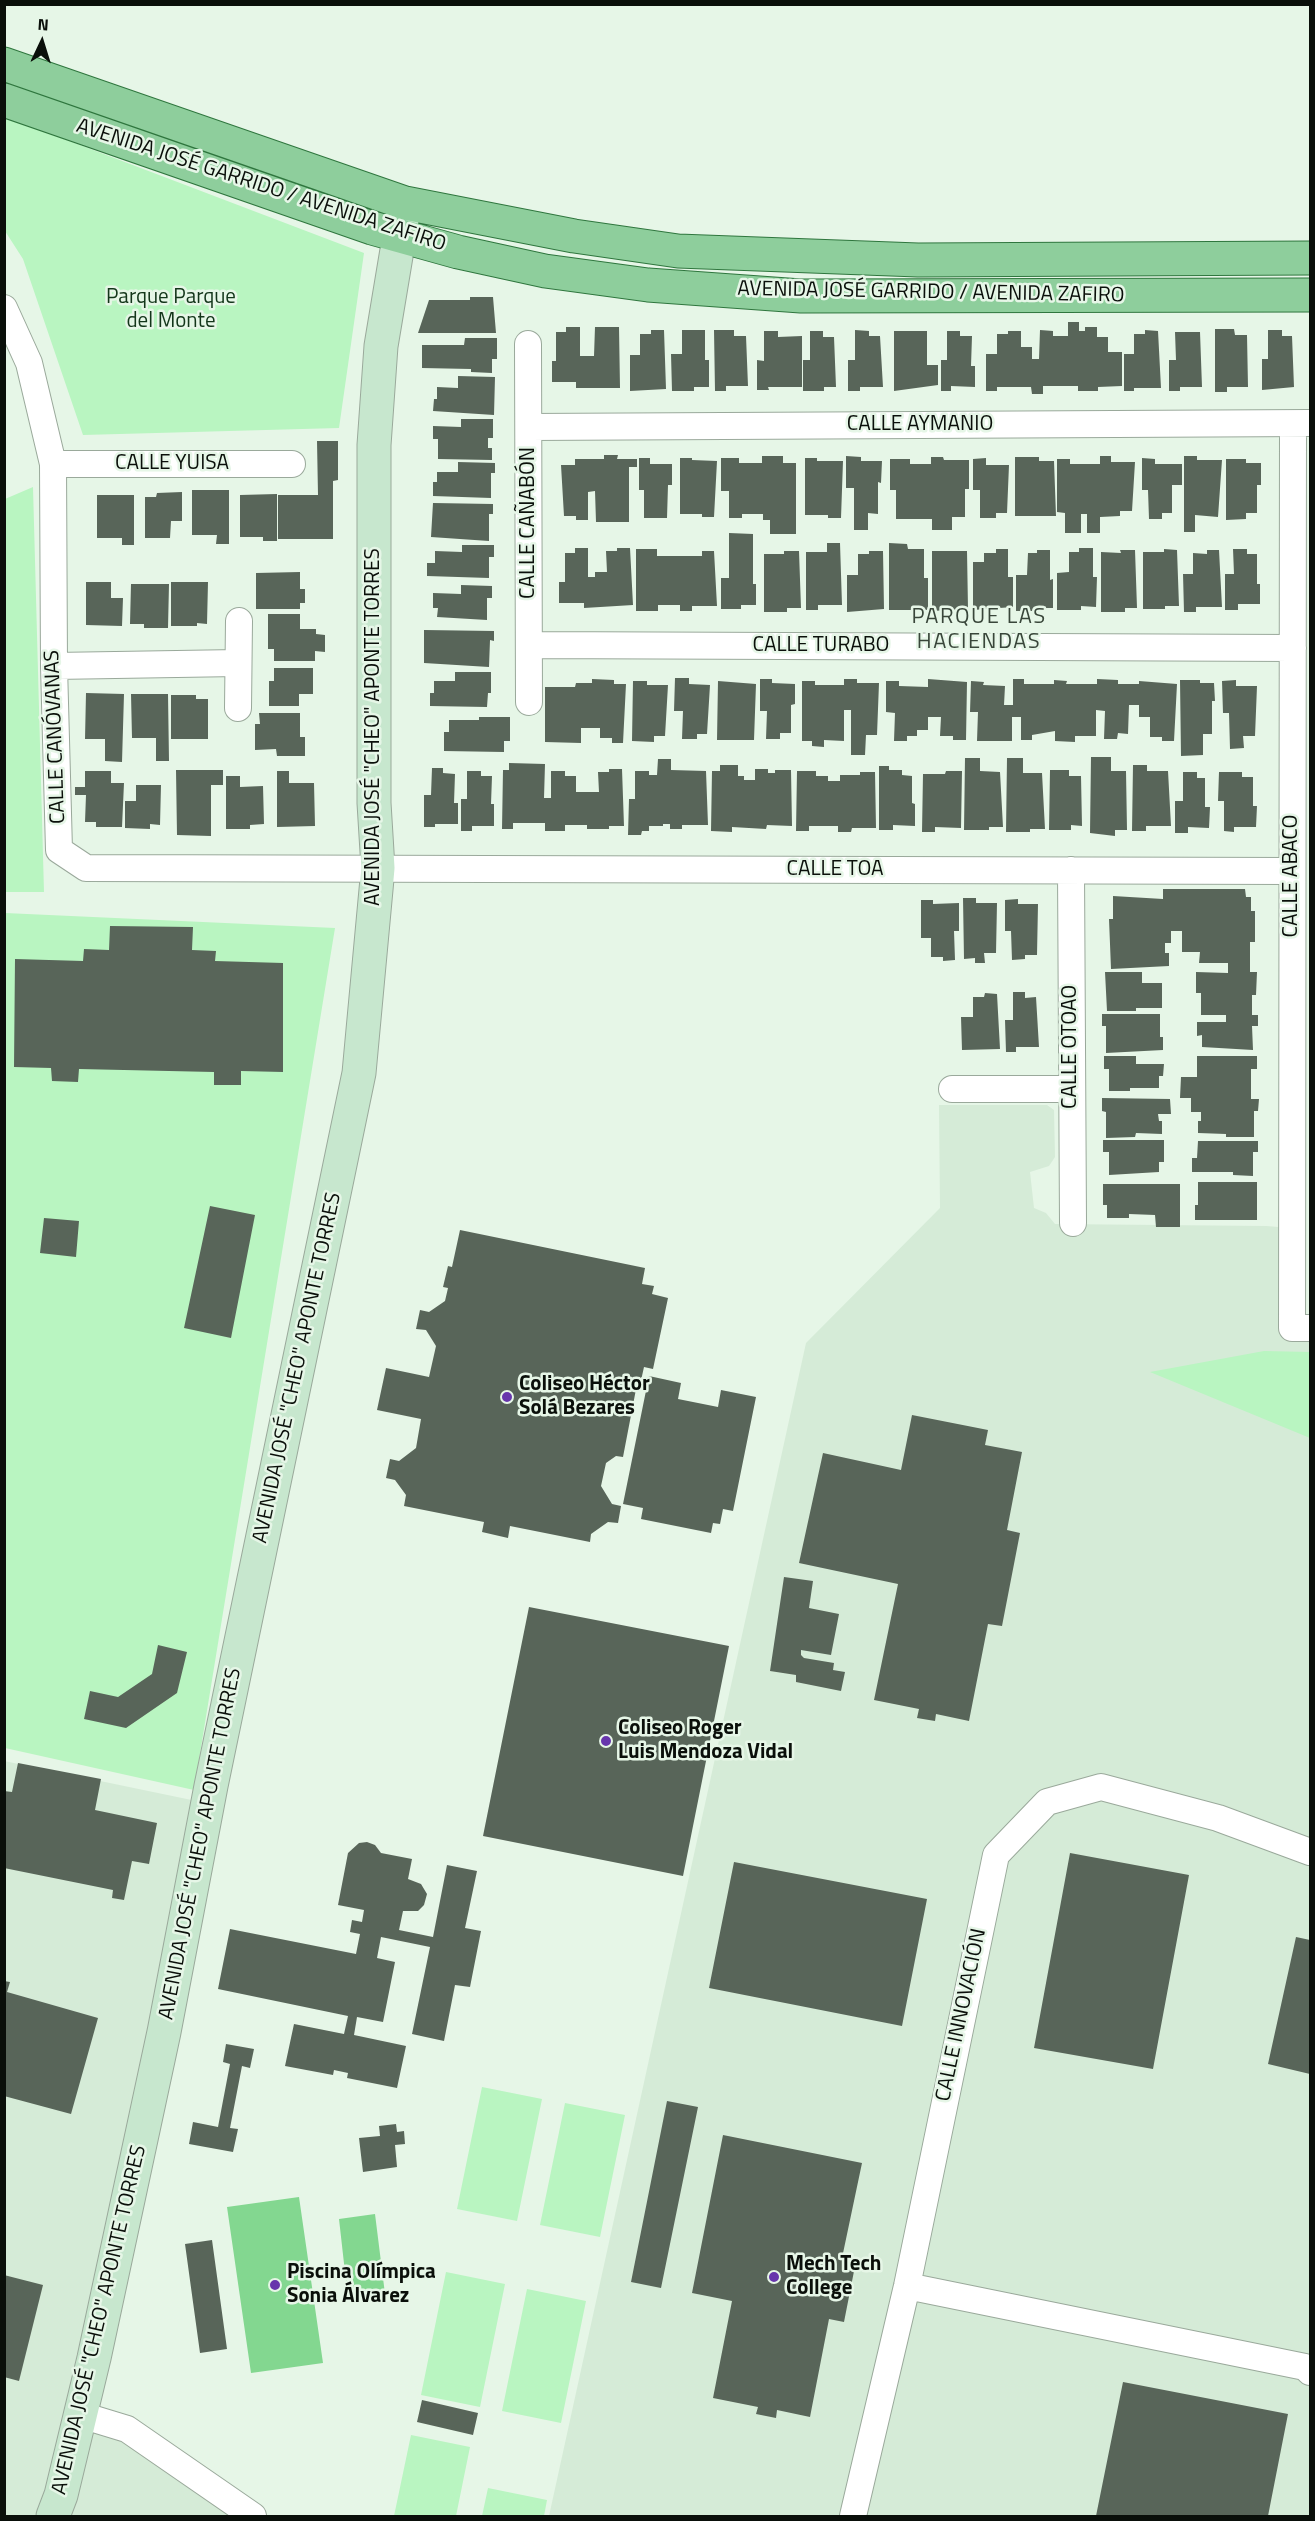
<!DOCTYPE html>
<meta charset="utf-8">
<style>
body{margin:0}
#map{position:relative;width:1315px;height:2521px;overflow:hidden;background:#e6f6e7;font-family:"Titillium Web",sans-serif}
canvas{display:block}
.frame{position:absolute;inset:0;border:6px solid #0a0f0a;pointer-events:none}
.north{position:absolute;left:12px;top:12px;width:60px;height:60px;-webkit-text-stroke:4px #e6f6e7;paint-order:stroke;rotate:4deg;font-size:16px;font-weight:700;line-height:24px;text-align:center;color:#0a0f0a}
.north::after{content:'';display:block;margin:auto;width:21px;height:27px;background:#0a0f0a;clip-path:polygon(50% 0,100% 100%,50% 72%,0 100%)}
</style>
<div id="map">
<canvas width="1315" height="2521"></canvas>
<div class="frame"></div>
<div class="north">N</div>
</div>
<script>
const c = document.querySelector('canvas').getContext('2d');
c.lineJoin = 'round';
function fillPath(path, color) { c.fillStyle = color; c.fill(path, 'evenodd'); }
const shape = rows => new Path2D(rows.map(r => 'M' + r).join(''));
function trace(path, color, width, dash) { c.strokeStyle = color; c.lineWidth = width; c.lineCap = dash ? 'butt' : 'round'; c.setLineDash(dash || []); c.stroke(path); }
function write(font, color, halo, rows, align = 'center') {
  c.font = font + ' "Titillium Web",sans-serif'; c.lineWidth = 5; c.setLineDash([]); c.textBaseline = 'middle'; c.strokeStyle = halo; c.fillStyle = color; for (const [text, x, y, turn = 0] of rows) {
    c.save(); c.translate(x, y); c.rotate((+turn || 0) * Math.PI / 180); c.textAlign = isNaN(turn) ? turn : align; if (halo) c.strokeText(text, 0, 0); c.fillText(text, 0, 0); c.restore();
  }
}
fillPath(shape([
 [939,1105,1047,1105,1054,1110,1055,1157,1049,1166,1030,1172,1034,1208,1046,1213,1055,1224,1266,1226,1291,1228,1291,1325,1310,1325,1310,2516,549,2516,806,1343,940,1208],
 [4,1761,206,1803,80,2411,256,2516,5,2516]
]), '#d5ebd7');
fillPath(shape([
 [4,116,364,253,339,428,83,435,23,259,5,231],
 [33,487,44,892,5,892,5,499],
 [5,913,335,928,194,1790,5,1748],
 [1264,1351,1310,1352,1310,1438,1150,1372],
 [482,2087,542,2099,517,2221,457,2209],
 [565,2103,625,2115,600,2237,540,2225],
 [446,2272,505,2284,480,2407,421,2395],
 [527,2289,586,2301,561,2423,502,2411],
 [411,2435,470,2447,456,2516,394,2516],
 [488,2488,547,2500,544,2516,482,2516]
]), '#b9f5c1');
fillPath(shape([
 [299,2197,323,2363,251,2373,227,2207],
 [375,2214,385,2294,348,2299,339,2219]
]), '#83d790');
fillPath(shape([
 [470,297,493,297,496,333,418,333,429,300,470,300],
 [1068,322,1079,322,1079,331,1085,331,1085,327,1097,327,1097,337,1108,337,1108,352,1122,352,1122,386,1098,387,1098,391,1078,391,1078,386,1043,386,1043,394,1032,394,1031,387,997,387,997,391,986,391,986,354,997,354,997,334,1008,334,1008,331,1021,331,1021,347,1032,347,1032,359,1039,359,1040,330,1053,331,1053,336,1068,336],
 [566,327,580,327,580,356,594,356,595,327,619,327,620,388,576,388,576,382,552,382,552,361,556,361,556,332,566,332],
 [1215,329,1234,329,1235,335,1247,335,1248,387,1227,387,1227,392,1215,392],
 [651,330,664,330,666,389,630,391,630,355,640,355,640,334,651,334],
 [682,330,705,330,705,360,709,360,709,387,694,387,694,391,672,391,671,354,682,354],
 [714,330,734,330,734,336,746,336,748,386,726,386,726,391,715,391],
 [855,330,869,331,869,336,880,336,883,387,860,387,860,391,848,391,848,360,855,360],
 [1145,330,1158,331,1161,388,1134,388,1134,391,1124,391,1124,354,1134,354,1134,334,1145,334],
 [1268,330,1282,330,1282,336,1292,336,1294,387,1262,390,1262,359,1268,359],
 [764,331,778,331,778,337,802,336,802,387,768,387,769,390,757,390,757,360,764,361],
 [810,331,823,331,823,337,834,337,836,387,824,387,824,391,803,391,803,360,810,360],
 [894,331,927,331,927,365,938,365,938,385,894,391],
 [947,331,960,331,960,336,972,336,971,366,975,366,975,387,951,386,951,391,941,391,941,360,947,360],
 [1175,332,1200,332,1202,387,1180,387,1180,391,1169,391,1169,360,1176,360],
 [465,338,497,338,497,359,492,359,492,373,471,372,471,369,422,368,422,345,464,345],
 [458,376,495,377,494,415,433,411,434,399,437,399,437,387,458,388],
 [461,419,493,419,493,438,488,438,488,448,492,448,492,460,438,459,438,439,433,439,433,426,461,427],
 [317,441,338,441,338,480,333,481,333,539,278,539,278,495,318,495],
 [604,455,618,455,617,459,637,459,637,467,629,467,629,522,596,522,595,491,588,492,588,520,576,520,576,516,564,516,561,465,575,465,575,459,604,459],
 [762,456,783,456,783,463,796,463,796,534,770,534,770,520,763,520,763,514,742,514,742,518,729,518,729,491,721,491,721,458,739,458,739,463,762,463],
 [846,456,861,457,861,461,882,461,881,483,878,482,878,514,868,513,868,530,854,530,854,488,846,488],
 [1100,456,1111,456,1111,462,1135,462,1132,511,1120,511,1120,516,1100,517,1100,533,1087,533,1087,514,1081,514,1081,533,1065,533,1065,513,1057,512,1057,459,1070,459,1070,464,1100,464],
 [1184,456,1197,456,1197,460,1222,460,1218,517,1195,515,1195,532,1184,532],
 [931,457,943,457,944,460,969,460,969,489,965,489,965,517,952,517,952,530,932,530,932,519,896,519,896,490,890,490,890,459,910,459,910,464,931,464],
 [1015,457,1039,457,1039,461,1054,461,1056,516,1015,516],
 [639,458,650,458,650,464,672,464,672,485,668,485,667,518,644,518,644,490,639,490],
 [680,458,692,458,692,460,717,461,714,517,702,517,702,514,680,514],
 [805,458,817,458,817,461,843,461,841,518,828,518,828,515,805,515],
 [986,458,986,465,1009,465,1007,513,996,513,996,518,980,518,980,490,973,490,973,459],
 [1142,458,1155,459,1155,464,1182,464,1182,485,1172,485,1172,513,1162,513,1162,519,1149,519,1148,490,1142,490],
 [1226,459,1246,459,1246,463,1261,463,1261,485,1257,485,1257,513,1246,513,1246,519,1226,520],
 [458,462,495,463,495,473,491,473,491,498,433,496,433,482,437,482,437,472,458,472],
 [192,490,229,490,229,544,216,544,217,535,192,535],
 [182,492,182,521,171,521,170,538,145,538,145,497,156,497,157,493],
 [277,494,277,541,263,541,263,537,240,537,240,495],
 [97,495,134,495,134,545,122,545,122,538,97,538],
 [433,503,493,504,493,514,489,514,489,541,431,537],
 [729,533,753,534,753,584,756,584,756,605,741,605,741,609,721,609,721,578,729,578],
 [827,543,840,543,842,605,818,605,818,610,806,610,806,552,827,552],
 [889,543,907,544,908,549,924,549,924,578,928,578,928,610,889,610],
 [462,545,494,545,494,557,489,557,489,578,427,576,427,563,435,563,435,551,462,552],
 [575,548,588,548,588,577,595,577,595,572,607,572,606,551,617,551,617,548,630,548,633,605,584,608,584,603,559,603,559,582,565,582,565,553,575,553],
 [1079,548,1093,548,1093,577,1097,577,1096,607,1081,606,1081,610,1057,610,1057,573,1069,572,1069,552,1079,552],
 [636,549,657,549,657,556,702,556,702,551,714,551,717,606,692,606,692,611,680,611,680,605,658,605,658,611,636,611],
 [996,549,1008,549,1008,577,1013,577,1013,607,973,610,973,562,984,562,984,553,996,553],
 [1164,549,1177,550,1179,606,1165,606,1165,609,1143,609,1143,552,1164,552],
 [1233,549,1247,549,1247,554,1257,554,1257,584,1260,584,1260,604,1238,604,1238,610,1225,610,1225,574,1234,574],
 [1037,550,1050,550,1050,580,1053,579,1053,608,1039,608,1040,611,1016,611,1016,575,1027,575,1028,553,1037,553],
 [1120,550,1135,550,1137,608,1125,608,1125,612,1101,612,1101,552,1121,553],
 [1207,550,1219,550,1222,607,1196,607,1196,612,1184,612,1183,574,1193,574,1193,553,1207,554],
 [784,551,799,551,801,608,787,608,787,612,764,612,764,554,784,554],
 [869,551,883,551,884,609,847,612,847,575,858,575,858,554,869,554],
 [932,551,967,551,968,609,932,611],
 [300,572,300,589,305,589,305,603,300,603,300,609,256,609,256,573],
 [86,582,111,582,111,598,123,598,122,626,86,625],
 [171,582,208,582,207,624,197,623,197,626,171,626],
 [131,584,169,584,168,628,144,628,144,624,130,624],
 [461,585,492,586,492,598,487,598,487,620,437,617,438,608,433,608,433,593,461,594],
 [268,614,300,614,300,629,316,629,316,634,325,635,325,652,315,651,315,661,274,661,274,649,268,649],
 [424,630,494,631,494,641,490,640,489,667,424,663],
 [274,668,313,668,313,694,299,694,299,706,269,706,269,681,274,681],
 [455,672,491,672,491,693,488,693,487,707,430,706,430,693,434,693,434,681,455,681],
 [675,678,689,678,689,684,710,685,707,734,697,734,697,739,682,739,683,711,674,711],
 [592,679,614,680,614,684,626,684,623,743,612,743,612,738,600,738,600,728,581,728,581,743,545,742,545,687,575,687,576,683,592,683],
 [760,679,772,679,772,683,795,684,795,704,791,705,791,733,780,733,780,739,766,739,767,711,760,711],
 [844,679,857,679,857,683,879,683,877,735,866,735,865,755,851,755,851,710,844,710,844,741,824,740,824,747,812,746,812,741,802,741,802,681,815,681,815,685,844,685],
 [928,679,967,682,966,740,953,740,953,736,940,736,941,717,928,717,928,730,917,730,917,736,907,736,907,741,894,741,895,713,886,712,886,681,899,681,899,686,928,687],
 [1013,679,1024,679,1024,684,1054,684,1054,680,1067,681,1066,684,1097,684,1097,679,1118,680,1118,684,1139,684,1139,681,1177,684,1174,741,1162,741,1162,737,1150,737,1150,717,1139,717,1139,705,1129,705,1128,734,1118,733,1117,739,1104,739,1105,711,1096,710,1096,736,1075,736,1075,742,1055,741,1055,731,1032,735,1032,740,1021,740,1021,717,1012,717,1012,741,977,741,978,712,970,712,971,681,984,682,983,685,1005,686,1004,705,1013,705],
 [1180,680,1200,680,1200,683,1214,683,1215,701,1212,701,1212,734,1203,734,1203,755,1181,756],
 [1236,680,1236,686,1257,686,1255,736,1243,736,1244,748,1230,749,1229,713,1223,713,1222,681],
 [633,681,647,681,647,685,668,685,665,736,654,736,654,742,632,741],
 [718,681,756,684,754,740,717,740],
 [86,693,124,694,122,762,105,761,105,739,85,739],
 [131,694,168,694,169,761,156,761,156,738,132,738],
 [171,695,196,695,196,699,208,699,208,739,171,739],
 [259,713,300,713,300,737,305,737,305,756,277,756,276,749,255,750,255,724,260,724],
 [479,717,510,717,510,741,504,741,504,752,444,751,444,732,449,732,449,720,479,720],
 [1091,757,1111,757,1111,771,1126,771,1127,830,1115,830,1115,836,1090,833],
 [965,758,980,758,980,771,1000,772,1003,827,989,827,989,830,964,830],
 [1007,758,1023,758,1023,773,1042,773,1045,829,1030,829,1030,832,1006,832],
 [658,759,671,759,671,770,706,771,708,825,682,825,682,829,670,829,670,824,663,824,663,826,649,826,649,831,642,831,641,835,628,835,629,799,635,799,635,771,649,771,649,775,657,775],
 [509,763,545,764,544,798,551,798,551,771,565,771,565,776,576,776,576,792,599,792,598,772,609,772,609,769,622,769,624,826,609,826,609,829,587,829,587,825,565,825,565,831,545,831,545,823,513,823,513,829,502,829,503,770,509,770],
 [720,765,738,765,738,776,744,776,744,780,755,780,755,769,768,769,768,773,775,773,775,770,791,770,792,826,767,825,766,829,732,827,732,832,711,831,712,771,720,771],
 [1133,765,1147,765,1147,771,1168,771,1171,826,1146,826,1146,831,1132,831],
 [879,766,889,766,889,770,902,770,902,775,912,776,912,803,915,804,915,826,893,825,893,830,879,830],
 [432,768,443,768,443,773,455,774,454,803,458,803,458,824,435,824,435,827,424,827,424,795,431,795],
 [176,770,223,770,223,785,211,785,211,836,177,835],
 [1050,770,1069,770,1069,776,1081,776,1082,826,1071,825,1071,830,1049,830],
 [85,771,111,771,111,783,124,783,122,827,96,827,96,822,85,822,86,795,75,795,75,787,85,787],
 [277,771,289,771,289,783,314,783,315,826,277,827],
 [467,771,481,771,481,776,492,776,491,804,494,804,494,826,472,826,472,831,461,831,461,799,467,799],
 [797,771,816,771,816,776,828,776,828,781,840,781,840,775,860,775,860,772,875,772,876,828,852,828,851,832,838,832,838,826,809,826,809,831,796,831],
 [946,771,962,771,961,828,935,827,935,832,922,832,923,774,945,774],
 [1183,772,1197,772,1197,778,1205,778,1205,807,1210,807,1209,828,1188,827,1188,833,1175,833,1175,801,1183,801],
 [1219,772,1242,772,1242,777,1253,777,1253,806,1257,806,1256,827,1234,827,1234,832,1224,831,1224,801,1218,801],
 [226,776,240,776,240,787,263,786,264,824,250,825,250,829,226,829],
 [136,785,161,785,160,825,150,824,150,829,125,828,125,801,136,801],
 [1163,889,1245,889,1246,897,1251,897,1251,911,1255,911,1255,942,1250,942,1250,972,1257,972,1256,995,1252,995,1252,1015,1258,1015,1258,1026,1252,1026,1253,1050,1202,1047,1202,1035,1197,1036,1197,1022,1226,1022,1226,1015,1201,1015,1201,993,1196,993,1196,972,1228,973,1228,963,1199,963,1200,952,1182,952,1182,931,1171,931,1171,943,1165,943,1165,953,1169,953,1169,966,1111,969,1109,919,1113,919,1113,896,1163,899],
 [963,898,976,898,976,903,997,903,996,953,984,953,985,963,975,963,975,958,964,959],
 [1018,899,1018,904,1038,904,1037,955,1025,955,1025,959,1012,960,1011,931,1005,931,1005,900],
 [921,900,933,900,933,904,959,903,959,931,954,931,955,960,943,961,943,957,931,957,931,938,921,938],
 [110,926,193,927,192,950,216,951,215,961,283,963,283,1072,241,1071,241,1085,214,1085,214,1072,79,1069,78,1082,52,1081,51,1068,14,1067,15,959,83,961,84,949,109,950],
 [1105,972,1142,972,1142,983,1162,983,1162,1008,1136,1008,1136,1011,1107,1011],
 [1013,992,1025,992,1025,998,1036,997,1039,1047,1016,1047,1016,1052,1006,1052,1005,1020,1013,1020],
 [985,993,997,994,1000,1049,962,1050,961,1017,973,1017,973,997,984,997],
 [1102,1014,1160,1014,1160,1037,1163,1037,1163,1050,1106,1053,1106,1026,1102,1026],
 [1104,1056,1136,1056,1136,1064,1164,1064,1163,1076,1159,1076,1159,1088,1130,1088,1130,1091,1109,1091,1109,1069,1104,1069],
 [1197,1056,1257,1056,1257,1069,1251,1069,1251,1099,1259,1099,1258,1111,1254,1111,1254,1137,1226,1137,1226,1134,1198,1133,1198,1121,1201,1121,1201,1112,1191,1112,1191,1098,1180,1098,1181,1077,1197,1077],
 [1102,1098,1170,1099,1171,1114,1158,1114,1159,1121,1162,1121,1162,1134,1136,1133,1135,1137,1106,1138,1106,1112,1102,1111],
 [1103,1140,1164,1140,1164,1162,1159,1162,1159,1172,1109,1175,1109,1152,1103,1152],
 [1198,1141,1258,1141,1258,1152,1253,1152,1253,1176,1233,1175,1233,1172,1192,1172,1192,1158,1197,1158],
 [1198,1182,1257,1182,1257,1220,1195,1220,1195,1205,1198,1205],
 [1103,1184,1180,1184,1180,1227,1156,1227,1155,1215,1129,1214,1129,1218,1107,1218,1107,1205,1103,1205],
 [210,1206,255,1215,231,1338,184,1328],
 [44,1218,79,1221,76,1257,40,1253],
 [460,1230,645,1268,642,1284,654,1286,652,1294,668,1298,653,1369,644,1367,640,1385,637,1384,623,1457,616,1456,606,1463,601,1486,612,1504,621,1506,618,1523,608,1522,591,1534,590,1542,510,1526,508,1538,482,1532,484,1522,404,1506,406,1495,395,1480,386,1478,390,1459,399,1461,416,1448,421,1419,377,1410,386,1368,429,1377,436,1346,426,1330,416,1329,420,1310,429,1312,445,1301,448,1288,443,1287,448,1266,452,1267],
 [649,1376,681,1383,678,1399,718,1407,721,1390,756,1397,733,1511,723,1509,720,1524,713,1523,711,1533,641,1519,643,1508,623,1504],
 [912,1415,988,1430,985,1445,1022,1452,1007,1530,1020,1533,1002,1626,988,1624,969,1721,936,1714,935,1721,917,1718,919,1709,874,1700,898,1584,799,1563,823,1453,901,1470],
 [784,1577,813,1581,809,1608,839,1614,831,1655,801,1650,801,1655,804,1658,834,1663,833,1670,845,1672,841,1691,796,1682,796,1675,770,1671],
 [529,1607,729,1646,683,1876,483,1836],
 [158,1645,187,1652,177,1693,126,1728,84,1719,90,1691,118,1697,152,1674],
 [18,1763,101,1779,95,1810,157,1823,149,1864,132,1861,124,1900,112,1898,113,1890,4,1868,4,1791,12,1792],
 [367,1842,375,1845,381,1853,412,1859,408,1879,421,1884,427,1894,424,1905,418,1911,403,1911,399,1930,433,1937,447,1865,477,1871,465,1928,481,1931,470,1987,455,1985,444,2041,412,2034,430,1947,381,1937,377,1958,395,1962,383,2022,357,2017,354,2035,406,2046,397,2088,347,2078,348,2073,334,2070,333,2075,285,2066,294,2024,344,2034,348,2016,218,1989,230,1929,356,1954,360,1934,350,1932,352,1920,362,1922,364,1910,338,1905,348,1853,359,1843],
 [1070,1853,1189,1875,1153,2069,1034,2048],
 [734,1862,927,1899,902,2026,709,1988],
 [1296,1937,1310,1940,1310,2074,1268,2064],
 [4,1981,10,1982,7,1992,98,2018,71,2114,4,2096],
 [226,2044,254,2049,250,2068,242,2066,230,2128,238,2129,233,2152,189,2144,193,2122,218,2127,230,2064,223,2062],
 [667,2101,698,2107,661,2288,631,2282],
 [396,2124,397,2132,404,2131,405,2144,395,2145,397,2167,363,2172,359,2138,380,2136,379,2126],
 [723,2135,862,2163,842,2258,856,2261,844,2322,829,2319,810,2417,777,2410,776,2418,756,2414,758,2407,713,2398,732,2301,692,2293],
 [212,2240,227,2349,200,2353,185,2244],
 [4,2275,43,2285,19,2381,4,2377],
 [1123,2382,1288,2414,1268,2516,1096,2516],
 [422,2400,478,2413,473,2435,417,2422]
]), '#586559');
const street = shape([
 [4,308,29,363,53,464,54,666,59,850,86,868,1292,871],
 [528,344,529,702],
 [1293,424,1292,1328,1310,1328],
 [529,427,1310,423],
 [53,464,292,464],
 [530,645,1293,648],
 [54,666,238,663],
 [238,708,239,621],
 [1071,870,1073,1223],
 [952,1089,1071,1089],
 [907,2286,1305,2367,1310,2372],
 [81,2415,127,2429,253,2516],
 [853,2516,907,2286,996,1855,1047,1802,1101,1787,1218,1818,1310,1852]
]);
const secondary = shape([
 [53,2516,61,2495,94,2358,164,2032,211,1786,359,1073,378,868,374,803,374,445,381,346,404,208]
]);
const primary = shape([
 [4,64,405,203,574,236,678,251,918,260,1310,258],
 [4,100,372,228,458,252,545,271,648,285,801,296,1310,295]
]);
trace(street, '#9aa99b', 28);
trace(secondary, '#9aa99b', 35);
trace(primary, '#2f763e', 35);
trace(street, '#fff', 26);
trace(secondary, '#c7e7ce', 33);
trace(primary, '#8ece9c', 33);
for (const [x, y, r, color] of [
 [507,1397,6,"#6735ac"],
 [606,1741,6,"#6735ac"],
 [774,2277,6,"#6735ac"],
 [275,2285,6,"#6735ac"]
]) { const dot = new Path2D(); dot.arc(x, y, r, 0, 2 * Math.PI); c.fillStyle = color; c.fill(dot); trace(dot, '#e6f6e7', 2); }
write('21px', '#0a0f0a', '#e6f6e7', [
 ["AVENIDA JOSÉ GARRIDO / AVENIDA ZAFIRO",261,186,18],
 ["AVENIDA JOSÉ GARRIDO / AVENIDA ZAFIRO",931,293,1],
 ["CALLE AYMANIO",920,425],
 ["CALLE YUISA",172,464],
 ["CALLE CAÑABÓN",529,523,-90],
 ["CALLE TURABO",821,646],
 ["AVENIDA JOSÉ \"CHEO\" APONTE TORRES",374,727,-90],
 ["CALLE CANÓVANAS",56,737,-92],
 ["CALLE TOA",835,870],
 ["CALLE ABACO",1292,876,-90],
 ["CALLE OTOAO",1071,1047,-90],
 ["AVENIDA JOSÉ \"CHEO\" APONTE TORRES",298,1368,-78],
 ["AVENIDA JOSÉ \"CHEO\" APONTE TORRES",201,1844,-79],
 ["CALLE INNOVACIÓN",962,2015,-78],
 ["AVENIDA JOSÉ \"CHEO\" APONTE TORRES",100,2320,-77]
]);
write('21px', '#13361a', '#e6f6e7', [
 ["Parque Parque",171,298],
 ["del Monte",171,322]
]);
write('bold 21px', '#0a0f0a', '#e6f6e7', [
 ["Coliseo Héctor",519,1385],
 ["Solá Bezares",519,1409],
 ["Coliseo Roger",618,1729],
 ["Luis Mendoza Vidal",618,1753],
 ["Mech Tech",786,2265],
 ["College",786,2289],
 ["Piscina Olímpica",287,2273],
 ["Sonia Álvarez",287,2297]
], 'left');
c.letterSpacing = '1.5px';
write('22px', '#39463a', '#e6f6e7', [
 ["PARQUE LAS",979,618],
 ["HACIENDAS",979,643]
]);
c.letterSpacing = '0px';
</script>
